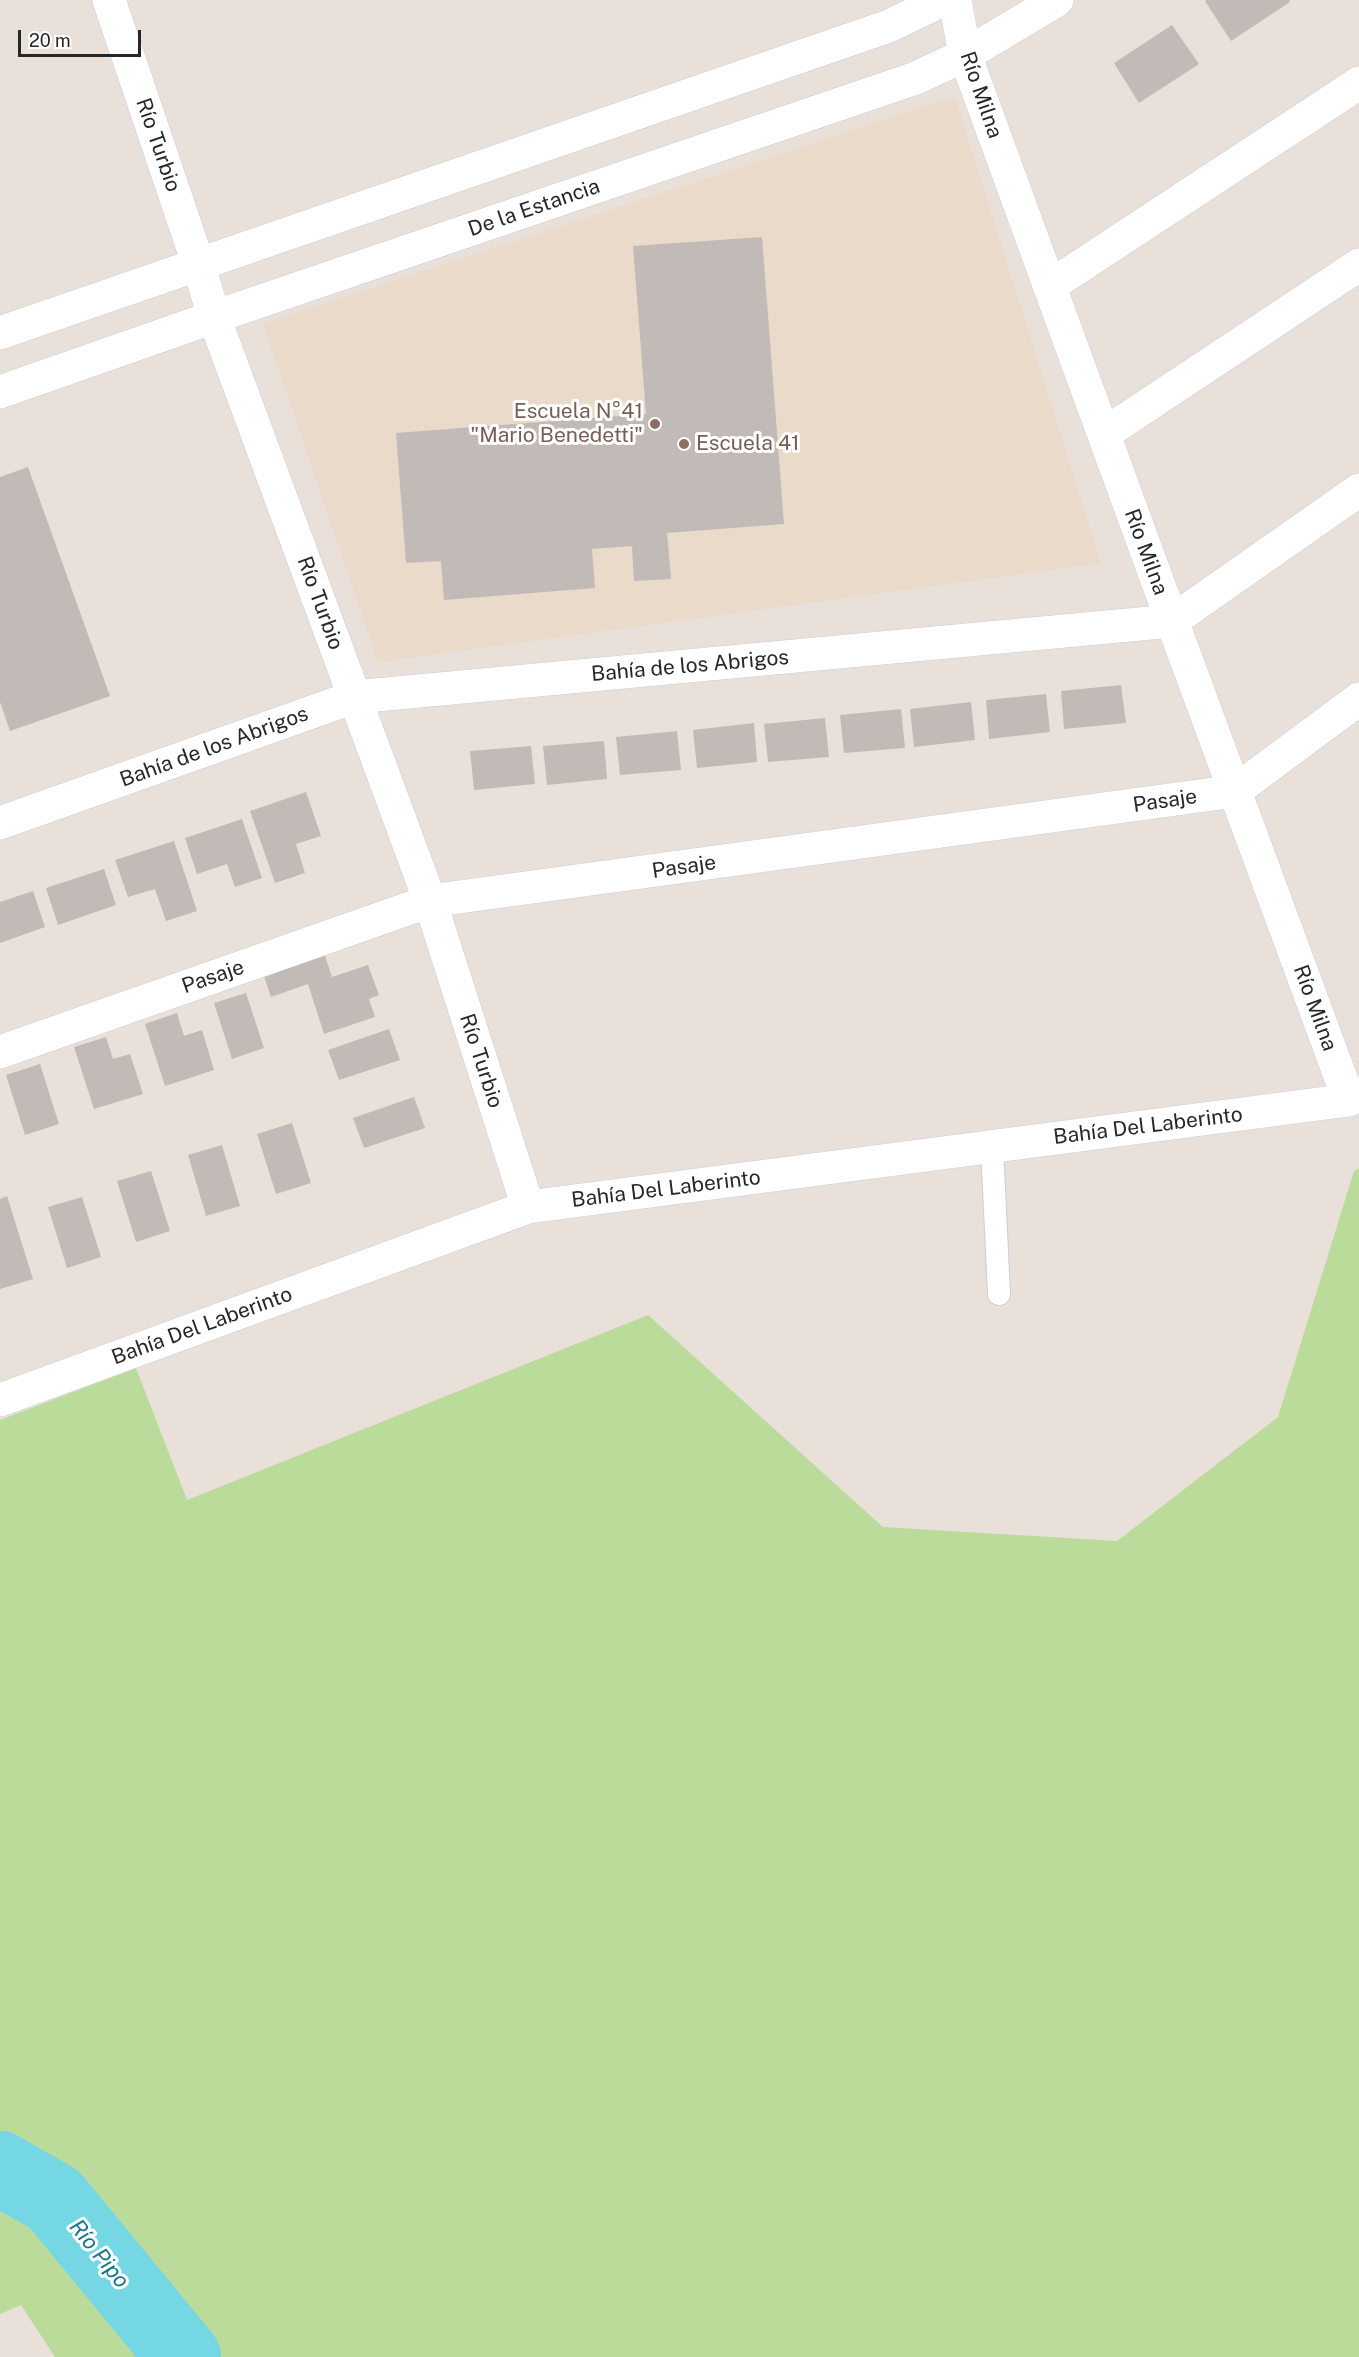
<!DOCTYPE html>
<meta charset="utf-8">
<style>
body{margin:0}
#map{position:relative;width:1359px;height:2357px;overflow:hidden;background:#e9e0da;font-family:"Public Sans",sans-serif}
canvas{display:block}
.scale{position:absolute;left:18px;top:30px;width:123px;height:27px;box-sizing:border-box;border:3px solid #272727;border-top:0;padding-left:8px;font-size:18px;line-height:21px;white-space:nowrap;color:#272727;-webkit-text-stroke:4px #fff;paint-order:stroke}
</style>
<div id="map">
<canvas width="1359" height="2357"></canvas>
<div class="scale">20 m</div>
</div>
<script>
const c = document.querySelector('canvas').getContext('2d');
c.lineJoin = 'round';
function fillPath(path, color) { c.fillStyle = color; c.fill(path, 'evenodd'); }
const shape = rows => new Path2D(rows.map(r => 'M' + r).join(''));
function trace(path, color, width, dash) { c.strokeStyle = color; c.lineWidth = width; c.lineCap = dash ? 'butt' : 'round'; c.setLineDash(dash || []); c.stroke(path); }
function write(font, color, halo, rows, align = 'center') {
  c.font = font + ' "Public Sans",sans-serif'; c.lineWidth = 6; c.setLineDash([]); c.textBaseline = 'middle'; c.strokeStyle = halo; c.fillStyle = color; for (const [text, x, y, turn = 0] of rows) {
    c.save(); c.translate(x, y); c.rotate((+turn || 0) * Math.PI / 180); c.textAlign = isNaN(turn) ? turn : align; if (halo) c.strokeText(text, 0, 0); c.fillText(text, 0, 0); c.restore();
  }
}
fillPath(shape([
 [955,97,1101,563,378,662,263,324]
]), '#e9daca');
fillPath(shape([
 [1359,1168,1359,2357,55,2357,21,2305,0,2314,0,1420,136,1368,187,1500,648,1315,883,1527,1117,1541,1278,1417,1354,1171]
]), '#bbdb9a');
trace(shape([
 [0,2168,54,2199,184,2357]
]), '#74d7e3', 74);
fillPath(shape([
 [1207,0,1289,0,1290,2,1231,41,1205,1],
 [1172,25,1199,64,1139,103,1114,63],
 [762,237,784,524,667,533,671,579,634,581,632,546,592,549,595,588,444,600,441,561,406,563,396,433,646,414,633,246],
 [28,467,110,696,10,731,0,702,0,477],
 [1121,685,1126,723,1064,729,1061,691],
 [1046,694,1050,732,989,739,986,700],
 [971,702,975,740,914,747,910,709],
 [901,709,905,748,844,753,840,715],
 [825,718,829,757,768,762,764,724],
 [754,723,757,762,697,768,693,730],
 [677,731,681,770,620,775,616,737],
 [604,741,607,779,547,785,543,746],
 [531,746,535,784,474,790,470,751],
 [306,792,321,836,296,844,305,873,275,883,250,811],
 [242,819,262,878,235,887,227,864,197,874,185,838],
 [174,841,197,911,166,921,155,889,128,897,115,860],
 [104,869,116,905,58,925,46,888],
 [33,891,45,927,0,943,0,902],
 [322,947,332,977,368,965,379,995,369,999,375,1017,324,1034,308,984,271,997,261,967],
 [246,993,264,1048,232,1059,214,1003],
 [177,1013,184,1036,202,1030,214,1070,165,1086,145,1024],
 [389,1029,400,1060,339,1080,328,1050],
 [106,1037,113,1059,130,1054,143,1094,94,1109,74,1047],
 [40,1064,59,1124,25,1135,6,1075],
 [414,1097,425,1128,364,1148,353,1118],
 [292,1123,311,1183,276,1194,257,1134],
 [222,1145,240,1206,206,1216,188,1155],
 [151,1171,170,1231,136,1242,117,1181],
 [7,1196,33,1279,0,1289,0,1199],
 [82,1197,101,1257,67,1268,48,1207]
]), '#c1bab6');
const lane = shape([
 [992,1147,999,1294]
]);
const street = shape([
 [109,0,199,266,214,317,430,901,528,1207],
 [955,0,965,55,1172,621,1349,1100],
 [1050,286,1359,83],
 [1104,434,1359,265],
 [0,823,354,697,1172,621,1359,490],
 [0,1052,430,901,1235,791,1359,699],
 [0,1400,528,1207,1349,1100,1359,1093]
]);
const secondary = shape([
 [0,333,889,26,943,0],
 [0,392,214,317,916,78,965,55,1057,0]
]);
trace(lane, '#c8ced8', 24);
trace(street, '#c8ced8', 34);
trace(secondary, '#c8ced8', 34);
trace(lane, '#fff', 22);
trace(street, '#fff', 33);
trace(secondary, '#fff', 33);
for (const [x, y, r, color] of [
 [655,424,6,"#8d6e63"],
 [684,444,6,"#8d6e63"]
]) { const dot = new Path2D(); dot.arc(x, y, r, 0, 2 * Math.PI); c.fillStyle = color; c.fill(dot); trace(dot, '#fff', 2); }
write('21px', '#272727', '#fff', [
 ["Río Milna",981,95,71],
 ["Río Turbio",158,145,71],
 ["De la Estancia",534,208,-19],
 ["Río Milna",1146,552,70],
 ["Río Turbio",320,603,70],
 ["Bahía de los Abrigos",690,666,-5],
 ["Bahía de los Abrigos",214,747,-20],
 ["Pasaje",1165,801,-8],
 ["Pasaje",684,867,-8],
 ["Pasaje",213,977,-19],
 ["Río Milna",1315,1008,70],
 ["Río Turbio",481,1061,72],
 ["Bahía Del Laberinto",1148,1126,-7],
 ["Bahía Del Laberinto",666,1189,-7],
 ["Bahía Del Laberinto",202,1326,-20]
]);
write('21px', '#785e54', '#fff', [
 ["Escuela N°41",643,412],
 ["\"Mario Benedetti\"",643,436],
 ["Escuela 41",696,444,"left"]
], 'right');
write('italic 22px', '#18758a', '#fff', [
 ["Río Pipo",99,2254,51]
]);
</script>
